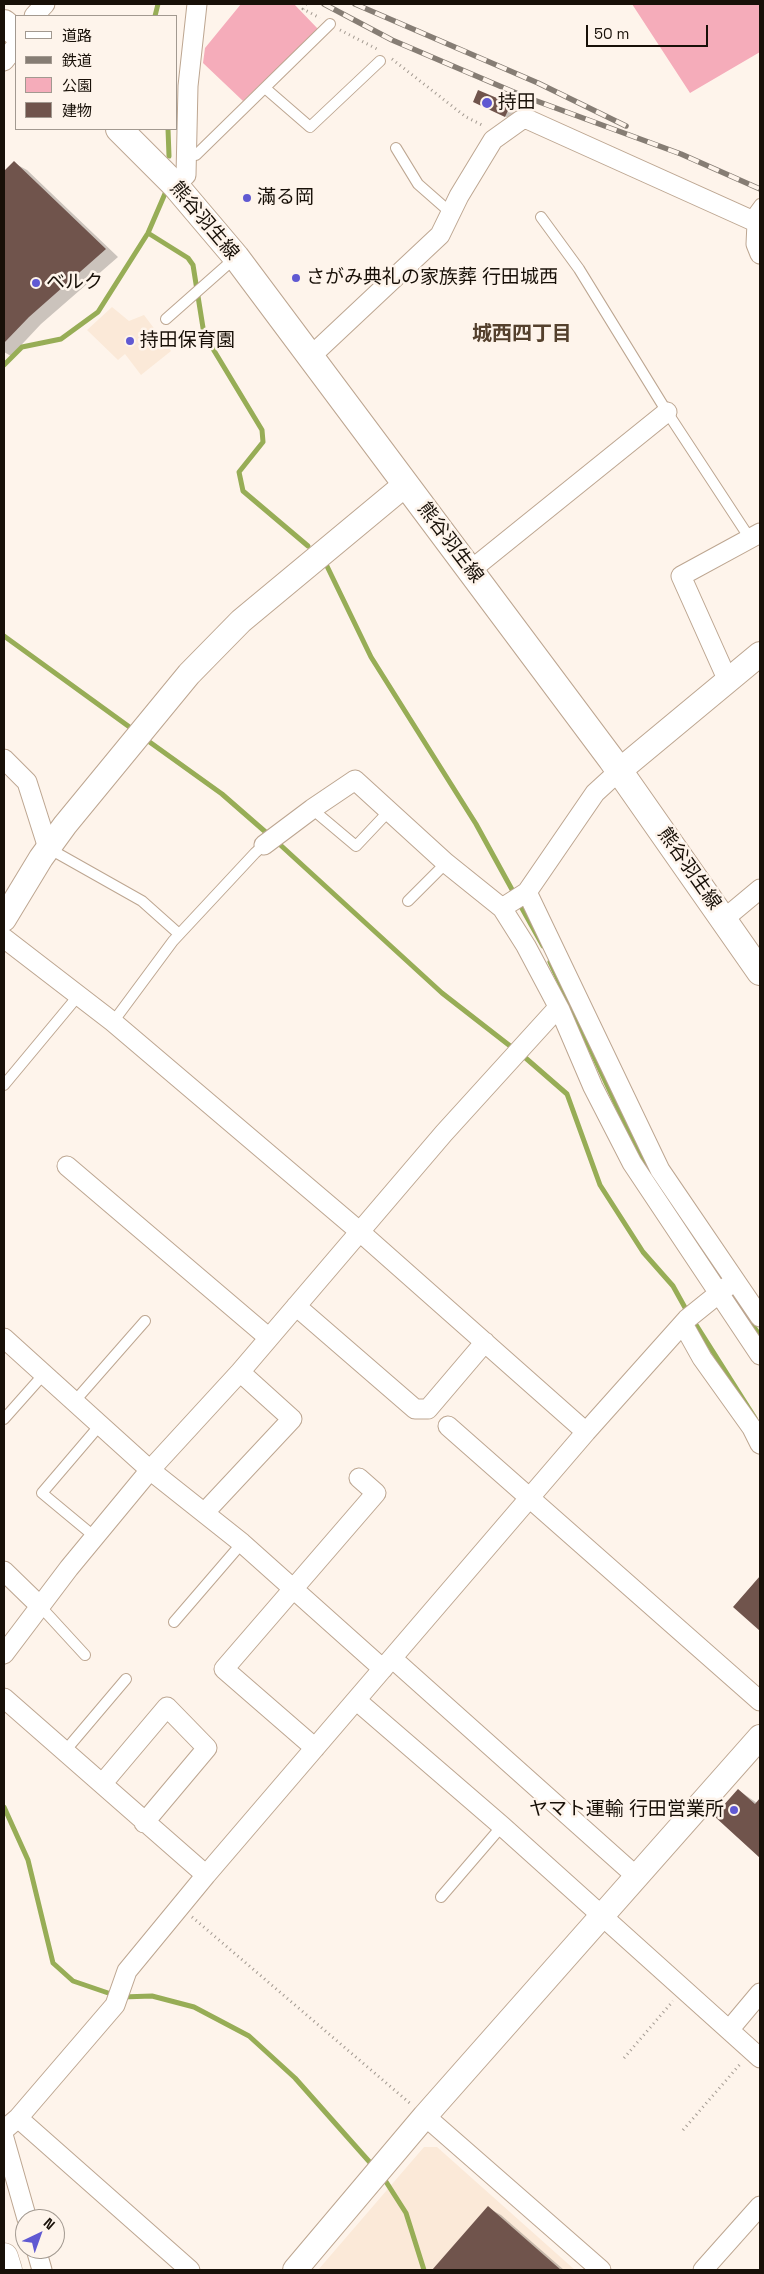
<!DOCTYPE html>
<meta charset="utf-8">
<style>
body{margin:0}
#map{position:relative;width:764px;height:2274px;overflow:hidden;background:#fef4eb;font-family:"Space Grotesk","Noto Sans JP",sans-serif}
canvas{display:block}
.frame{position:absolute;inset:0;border:5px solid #181008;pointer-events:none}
.legend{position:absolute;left:15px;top:15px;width:162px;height:115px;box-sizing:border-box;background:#fef4eb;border:1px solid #a29990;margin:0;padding:6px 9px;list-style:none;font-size:15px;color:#181008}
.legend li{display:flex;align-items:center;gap:10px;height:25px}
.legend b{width:25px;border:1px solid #a29990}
.north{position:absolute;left:15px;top:2209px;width:50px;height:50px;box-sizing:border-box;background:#fef4eb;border:1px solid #a29990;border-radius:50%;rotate:42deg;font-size:14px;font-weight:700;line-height:20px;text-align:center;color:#181008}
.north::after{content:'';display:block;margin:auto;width:18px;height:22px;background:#6059d2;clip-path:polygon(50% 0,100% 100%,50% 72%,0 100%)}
.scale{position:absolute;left:586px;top:25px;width:122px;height:22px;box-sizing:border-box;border:2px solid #181008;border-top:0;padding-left:6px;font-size:15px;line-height:18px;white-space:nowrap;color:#181008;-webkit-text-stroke:4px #fef4eb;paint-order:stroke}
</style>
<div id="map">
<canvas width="764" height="2274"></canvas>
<div class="frame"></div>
<ul class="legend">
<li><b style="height:6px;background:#fff"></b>道路</li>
<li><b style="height:6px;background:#867d74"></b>鉄道</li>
<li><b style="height:14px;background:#f5acba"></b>公園</li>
<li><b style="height:14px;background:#70544c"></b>建物</li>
</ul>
<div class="north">N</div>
<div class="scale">50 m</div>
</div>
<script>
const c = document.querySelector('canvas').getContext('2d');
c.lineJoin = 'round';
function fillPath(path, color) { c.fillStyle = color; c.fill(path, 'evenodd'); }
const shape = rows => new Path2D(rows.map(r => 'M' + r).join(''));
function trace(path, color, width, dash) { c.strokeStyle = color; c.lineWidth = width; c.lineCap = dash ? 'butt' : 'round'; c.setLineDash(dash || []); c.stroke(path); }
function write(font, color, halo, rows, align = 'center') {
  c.font = font + ' "Space Grotesk","Noto Sans JP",sans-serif'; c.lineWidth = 5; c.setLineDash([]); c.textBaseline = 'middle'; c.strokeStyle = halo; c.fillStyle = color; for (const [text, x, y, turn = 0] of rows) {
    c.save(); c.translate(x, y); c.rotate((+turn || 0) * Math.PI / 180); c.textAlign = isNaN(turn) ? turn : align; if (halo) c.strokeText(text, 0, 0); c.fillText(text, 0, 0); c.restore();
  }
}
fillPath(shape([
 [112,307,129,321,144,315,171,351,141,375,125,354,118,360,87,330],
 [424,2147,437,2147,575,2270,318,2270]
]), '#fbe9d8');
fillPath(shape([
 [241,4,294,4,318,29,243,101,203,63,205,48],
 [632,4,760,4,760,52,690,93]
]), '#f5acba');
fillPath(shape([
 [480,105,510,105,516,109,511,119],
 [14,163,27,170,118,257,41,324,11,356,4,352,4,173],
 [760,1578,760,1630,735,1607],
 [738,1790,757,1803,760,1800,760,1856,716,1816],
 [488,2208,501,2215,564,2270,434,2270]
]), '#0003');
trace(shape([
 [155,16,158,4],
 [168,129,169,156],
 [148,233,188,258,193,265,204,334,262,430,263,442,239,472,243,491,308,546],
 [4,365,22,347,61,339,98,312,148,233,167,189],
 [324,560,371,657,476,824,515,895],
 [4,636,135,731],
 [144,738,222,794,269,835],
 [276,841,442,993,514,1049],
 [519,903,543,946],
 [550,962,640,1156,654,1177],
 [521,1054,567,1094,600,1185,643,1252,673,1286,688,1313],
 [676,1209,725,1283],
 [730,1291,760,1336],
 [693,1320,755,1418],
 [4,1807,28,1860,53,1963,73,1981,114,1995],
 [122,1997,152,1996,194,2007,249,2036,295,2078,374,2167],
 [383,2177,406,2213,424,2270]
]), '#97ad56', 5);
fillPath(shape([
 [478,90,511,104,505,117,473,102],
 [14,161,106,249,29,317,4,343,4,171],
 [760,1576,760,1631,733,1607],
 [738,1789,755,1804,760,1798,760,1858,714,1816],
 [488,2206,561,2270,432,2270]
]), '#70544c');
const service = shape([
 [265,88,310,127,380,61],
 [396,148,418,184,451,213],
 [187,154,196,155,330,24],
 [541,217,579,269,667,412,749,537],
 [749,219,760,204],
 [166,319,235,258],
 [312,809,356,846,389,811],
 [48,848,142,901,179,934],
 [408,901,446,863],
 [113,1022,173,941,255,853,264,845],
 [4,1085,78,996],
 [74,1402,145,1321],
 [4,1419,44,1374],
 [95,1537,42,1493,100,1425],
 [40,1606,85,1655],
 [174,1622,242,1543],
 [65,1751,126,1679],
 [441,1897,502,1826]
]);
const minor = shape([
 [34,16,45,4],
 [4,61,16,46],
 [175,185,186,175,188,86,197,4],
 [757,223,756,244,760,254],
 [310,357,440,235,459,196,493,140,521,120,527,119,760,224],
 [471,570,667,412],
 [728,681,681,576,760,533],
 [4,759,27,782,48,848],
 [619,771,595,793,527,892,502,908,526,946,560,1010,593,1087,632,1163,760,1355],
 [264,845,312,809,355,780,446,863,502,908],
 [527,892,660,1170,760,1317],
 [724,919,760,889],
 [4,938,113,1022,359,1231,586,1432,356,1700,502,1826,760,2058],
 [67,1166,269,1338],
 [296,1306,415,1409,428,1409,485,1342],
 [683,1324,702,1358,752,1428,760,1444],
 [4,1338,150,1470,242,1543,383,1669],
 [448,1426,760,1701],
 [586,1432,687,1319,728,1286],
 [205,1512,292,1419,240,1372],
 [4,1571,40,1606],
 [4,1654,69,1568,150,1470,240,1372,444,1133,554,1012,560,1010],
 [393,1659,637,1877],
 [4,1698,206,1875,356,1700],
 [315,1748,224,1669,376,1493,359,1478],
 [102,1784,167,1707,207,1748,144,1823],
 [729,2030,760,1993],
 [425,2116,601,2270],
 [18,2118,190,2270],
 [4,2130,18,2118,115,2005,127,1971,206,1875],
 [4,2138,27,2219],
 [36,2249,42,2270],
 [703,2270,760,2206]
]);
const tertiary = shape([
 [619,771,760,654],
 [4,919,41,858,65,825,189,674,241,621,406,484],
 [295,2270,425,2116,760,1737]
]);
const secondary = shape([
 [4,23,16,33],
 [119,129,175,185,236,257,611,759,760,972]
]);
const trunk = shape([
 [4,2257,8,2270]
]);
trace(service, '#bda691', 12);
trace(minor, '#bda691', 21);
trace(tertiary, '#bda691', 26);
trace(secondary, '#bda691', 28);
trace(trunk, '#bda691', 29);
trace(shape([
 [306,4,303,9,320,18],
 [340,30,377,49],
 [392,59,466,117,484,126],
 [192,1917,412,2105],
 [624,2058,673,2001],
 [683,2130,742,2062]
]), '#a49b92', 3, [1, 4]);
trace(service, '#fff', 10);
trace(minor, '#fff', 19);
trace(tertiary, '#fff', 24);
trace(secondary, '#fff', 26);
trace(trunk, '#fff', 28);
const rail = shape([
 [324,4,392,40,523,96,681,154,760,189],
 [355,4,538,83,626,126]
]);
trace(rail, '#867d74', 5.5);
trace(rail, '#fef4eb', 4, [11]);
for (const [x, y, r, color] of [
 [487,103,6,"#6059d2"],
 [247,198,5,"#6059d2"],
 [296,278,5,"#6059d2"],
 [36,283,5,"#6059d2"],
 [130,341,5,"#6059d2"],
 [734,1810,5,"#6059d2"]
]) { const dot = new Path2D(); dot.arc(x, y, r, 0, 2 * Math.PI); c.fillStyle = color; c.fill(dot); trace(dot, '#fef4eb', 2); }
write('19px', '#181008', '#fef4eb', [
 ["持田",498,103],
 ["滿る岡",257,198],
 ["さがみ典礼の家族葬 行田城西",306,278],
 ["ベルク",46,283],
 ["持田保育園",140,341],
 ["ヤマト運輸 行田営業所",724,1810,"right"]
], 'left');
write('19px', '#181008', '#fef4eb', [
 ["熊谷羽生線",204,221,50],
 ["熊谷羽生線",450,543,53],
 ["熊谷羽生線",689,869,55]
]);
write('bold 20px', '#54402d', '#fef4eb', [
 ["城西四丁目",522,335]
]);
</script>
